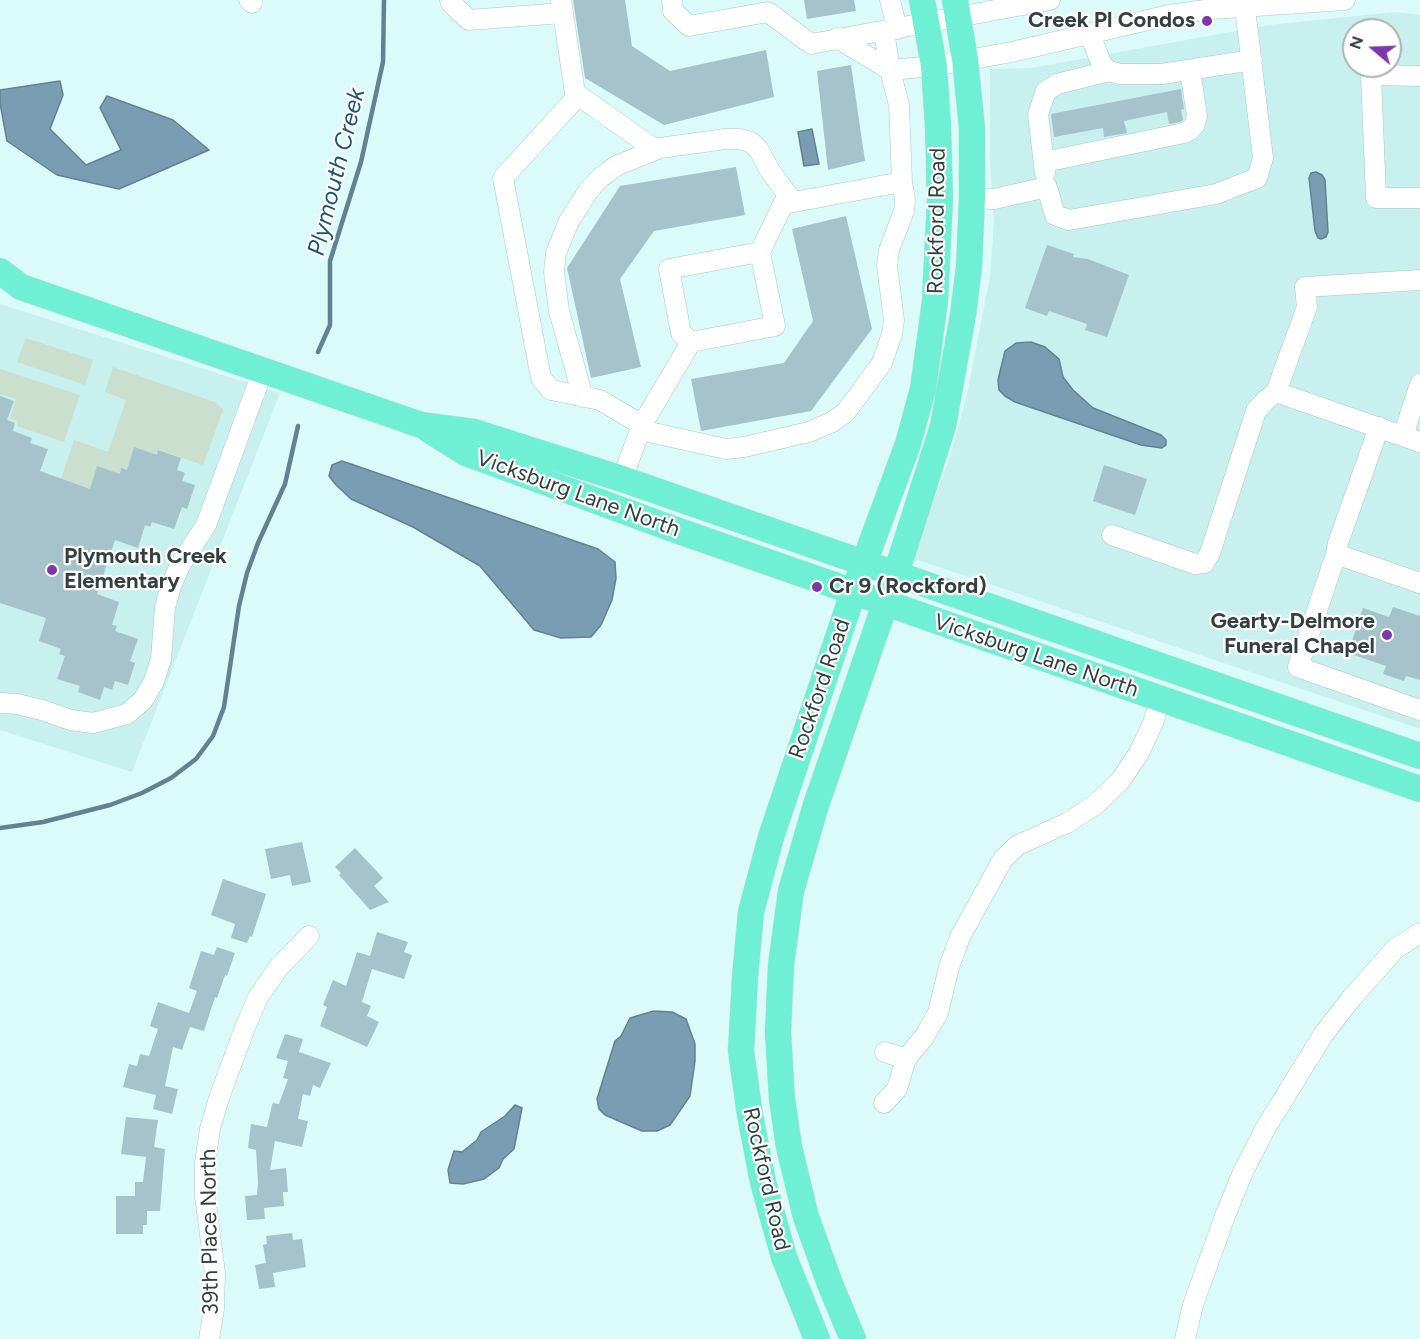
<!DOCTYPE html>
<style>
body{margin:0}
#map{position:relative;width:1420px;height:1339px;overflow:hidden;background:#dbfbfa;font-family:Figtree,sans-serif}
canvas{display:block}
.north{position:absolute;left:1342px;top:18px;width:60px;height:60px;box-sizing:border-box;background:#fff;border:2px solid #adb3b2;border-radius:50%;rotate:289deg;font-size:16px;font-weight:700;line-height:24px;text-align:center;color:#33403f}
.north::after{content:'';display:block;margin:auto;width:21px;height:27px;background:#7a38ac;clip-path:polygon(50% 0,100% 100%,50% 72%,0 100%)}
</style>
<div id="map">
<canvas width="1420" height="1339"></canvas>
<div class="north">N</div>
</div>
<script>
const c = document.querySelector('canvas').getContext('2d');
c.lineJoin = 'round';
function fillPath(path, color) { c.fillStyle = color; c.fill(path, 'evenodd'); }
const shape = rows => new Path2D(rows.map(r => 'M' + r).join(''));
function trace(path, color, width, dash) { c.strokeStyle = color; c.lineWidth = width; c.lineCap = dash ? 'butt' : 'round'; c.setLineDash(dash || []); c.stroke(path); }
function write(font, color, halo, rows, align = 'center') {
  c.font = font + ' Figtree,sans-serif'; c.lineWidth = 4.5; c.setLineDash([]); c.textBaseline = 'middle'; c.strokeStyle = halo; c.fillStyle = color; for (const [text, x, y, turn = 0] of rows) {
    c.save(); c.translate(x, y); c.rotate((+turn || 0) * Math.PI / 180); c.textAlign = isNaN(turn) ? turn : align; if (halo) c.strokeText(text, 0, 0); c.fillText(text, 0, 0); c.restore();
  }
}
fillPath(shape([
 [1395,12,1420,15,1420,729,912,558,950,457,966,399,990,277,994,222,990,161,990,69,1031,68,1269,25],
 [1354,30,1390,30,1390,66,1354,66],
 [0,304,280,393,132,772,0,730]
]), '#c7f0ef');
fillPath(shape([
 [26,338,93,360,85,385,17,362],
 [113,367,217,403,223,410,203,465,159,450,157,455,134,448,127,470,122,468,120,474,97,467,90,489,61,479,74,440,108,452,126,400,105,392],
 [0,369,80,395,64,442,17,426,18,421,10,419,16,399,0,394]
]), '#cbdfce');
const water = shape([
 [60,81,63,95,50,129,86,165,121,150,100,108,107,96,173,120,209,150,119,189,57,175,7,141,0,103,0,90,60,81],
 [812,129,819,164,804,166,798,132,812,129],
 [1316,172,1322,175,1325,180,1328,232,1326,237,1321,239,1318,238,1315,231,1309,178,1311,173,1316,172],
 [1031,342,1045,347,1059,359,1063,377,1073,390,1093,408,1161,435,1166,440,1166,445,1162,448,1141,445,1015,402,1005,396,999,390,998,380,1005,351,1016,343,1031,342],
 [342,461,598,549,615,562,616,578,612,600,601,625,591,637,561,638,534,630,480,566,413,527,351,499,336,485,329,476,332,465,342,461],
 [654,1011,672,1012,686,1019,695,1044,695,1061,690,1096,670,1125,657,1131,642,1131,605,1115,599,1109,597,1099,615,1041,621,1036,630,1018,654,1011],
 [515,1105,522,1108,514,1149,503,1159,499,1168,484,1179,463,1184,450,1183,448,1170,454,1151,462,1152,477,1140,481,1132,505,1116,515,1105]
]);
fillPath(water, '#7b9db4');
trace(water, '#658191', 1.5);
trace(shape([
 [318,352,330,325,330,261,361,162,383,62,384,0],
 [0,828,43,822,110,805,142,793,171,778,196,759,213,736,224,707,239,606,247,573,258,543,285,484,298,426]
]), '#658191', 4.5);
fillPath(shape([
 [573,0,625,0,632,46,670,71,766,50,774,97,664,125,585,78],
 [804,0,854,0,856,11,807,19],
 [851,65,865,161,828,170,817,71],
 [1181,89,1184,109,1181,110,1183,120,1180,122,1169,124,1167,112,1124,121,1127,133,1104,137,1103,128,1054,137,1051,114],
 [736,167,745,215,654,231,620,279,641,367,591,378,567,268,620,186],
 [846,216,872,329,811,411,701,431,691,379,784,363,813,321,792,229],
 [1047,245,1074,254,1073,257,1088,259,1129,275,1107,337,1085,330,1087,324,1049,311,1047,316,1025,308],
 [0,396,14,401,7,420,15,423,13,431,32,438,30,443,48,449,40,471,90,489,97,466,120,474,121,468,127,470,134,447,157,455,158,450,181,458,177,470,185,473,182,481,195,485,187,509,182,507,174,529,152,522,150,527,145,525,138,548,115,540,97,594,119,602,112,625,117,626,115,631,138,639,130,661,135,663,128,685,115,681,112,690,104,687,100,700,78,692,80,686,57,679,65,656,59,654,61,649,39,641,46,618,0,603],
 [1104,465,1147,479,1135,515,1093,501],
 [1393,607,1420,616,1420,680,1406,676,1404,681,1383,674,1386,666,1348,653,1363,608,1389,617],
 [302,842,311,882,292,886,290,875,271,879,265,849],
 [355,848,383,878,374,886,389,902,370,910,339,875,341,873,335,867],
 [223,879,266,894,252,937,250,936,247,943,231,938,235,924,211,915],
 [377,932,408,942,404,952,412,955,404,979,372,969,362,1002,371,1006,367,1016,379,1022,367,1047,320,1026,327,1007,323,1005,333,980,346,986,357,952,370,956],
 [217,947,235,953,227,976,225,975,217,998,215,997,204,1031,190,1027,182,1050,173,1047,165,1086,178,1089,172,1114,153,1109,156,1095,123,1087,129,1064,137,1066,140,1054,149,1056,158,1029,150,1026,158,1002,189,1013,197,991,189,988,201,951,214,955],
 [285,1034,303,1039,299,1052,331,1063,320,1088,313,1085,310,1096,303,1094,298,1119,308,1121,302,1147,275,1141,270,1170,286,1168,288,1192,283,1192,284,1206,264,1208,265,1219,247,1220,245,1196,257,1195,258,1182,256,1150,248,1148,251,1124,267,1127,272,1105,273,1103,279,1104,288,1079,283,1078,288,1061,276,1058],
 [126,1117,158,1120,154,1147,165,1149,160,1211,147,1211,147,1225,143,1225,143,1234,116,1234,116,1196,135,1196,135,1182,143,1182,146,1157,121,1154],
 [292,1233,293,1240,302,1239,306,1267,273,1273,275,1287,259,1289,255,1265,266,1263,263,1245,267,1244,266,1236]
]), '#a6c2cb');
const minor = shape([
 [249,0,252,3],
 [450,0,451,3,469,20,562,13],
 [561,0,575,93,575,99,503,178,541,378,551,390,600,400,642,425,622,479],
 [672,0,673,11,689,26,768,12,811,44,1050,0],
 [890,0,897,29],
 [1090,35,1102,65,1109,71,1120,74,1162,74,1252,60],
 [837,38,890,70,934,66,1012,52,1169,15,1212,9,1345,0],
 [1420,76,1371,75,1376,198,1420,198],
 [575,93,656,150],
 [1044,162,1184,133,1190,130,1195,124,1197,116,1190,70],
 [1045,173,1038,114,1046,91,1057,84,1109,71],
 [972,198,994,199,1047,187,1055,215,1069,220,1216,194,1257,178,1263,158,1244,0],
 [691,342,681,333,669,269,760,252],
 [1276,392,1420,442],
 [583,397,559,311,554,272,556,253,569,221,589,190,601,177,616,166,660,148,725,139,739,139,751,142,759,150,770,171,793,202],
 [642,425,691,342,775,326,760,252,783,204,902,182,899,105,890,70,884,31],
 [1379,427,1338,543,1336,554,1298,667,1420,710],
 [640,430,726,449,744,447,809,432,832,422,845,413,882,363,892,334,894,320,887,266,889,250,904,211,905,200,902,182],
 [1403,436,1420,384],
 [1112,535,1195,564,1204,563,1210,553,1256,411,1266,400,1276,392,1307,307,1305,287,1420,280],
 [1336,554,1420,583],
 [0,703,17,704,42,710,71,720,93,723,127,714,143,700,154,681,161,659,165,607,171,586,180,565,206,525,263,370],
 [885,1052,906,1059,924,1037,938,1013,949,967,960,937,1003,859,1018,845,1067,823,1095,805,1120,781,1139,753,1153,723,1160,699],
 [884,1103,897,1089,906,1059],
 [209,1339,214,1309,215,1273,205,1196,205,1163,210,1129,219,1098,244,1030,258,997,279,967,309,936],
 [1185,1339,1193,1305,1225,1216,1243,1172,1265,1129,1323,1035,1349,1001,1395,949,1420,933]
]);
const major = shape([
 [0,271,21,287,421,425,474,432,622,479,1420,756],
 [429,430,466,453,673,529,1420,789],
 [817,1339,784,1257,763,1182,750,1115,741,1051,745,977,751,912,771,837,853,593,908,444,923,389,935,301,940,199,938,127,934,66,922,0],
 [853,1339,830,1284,806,1217,789,1147,782,1099,778,1032,781,965,791,891,816,805,902,555,943,426,963,315,969,267,972,198,972,128,965,59,955,0]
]);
trace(minor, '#a9c8c7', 21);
trace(major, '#dee0e0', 27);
trace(minor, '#fff', 20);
trace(major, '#6fefd4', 26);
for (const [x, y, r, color] of [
 [1207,21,6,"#7a38ac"],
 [52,570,6,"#7a38ac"],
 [817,587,6,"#7a38ac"],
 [1387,635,6,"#7a38ac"]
]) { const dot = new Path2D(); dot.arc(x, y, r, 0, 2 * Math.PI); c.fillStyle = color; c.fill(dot); trace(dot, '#fff', 2); }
write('bold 22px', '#33403f', '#fff', [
 ["Creek Pl Condos",1195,21],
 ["Plymouth Creek",64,557,"left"],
 ["Elementary",64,582,"left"],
 ["Cr 9 (Rockford)",829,587,"left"],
 ["Gearty-Delmore",1375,622],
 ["Funeral Chapel",1375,647]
], 'right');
write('22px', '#33403f', '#fff', [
 ["Rockford Road",937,221,-89],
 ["Vicksburg Lane North",578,494,20],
 ["Vicksburg Lane North",1036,656,19],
 ["Rockford Road",820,689,-71],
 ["Rockford Road",766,1179,77],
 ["39th Place North",210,1232,-91]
]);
write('italic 24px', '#1b5476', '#fff', [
 ["Plymouth Creek",337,172,-76]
]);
</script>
